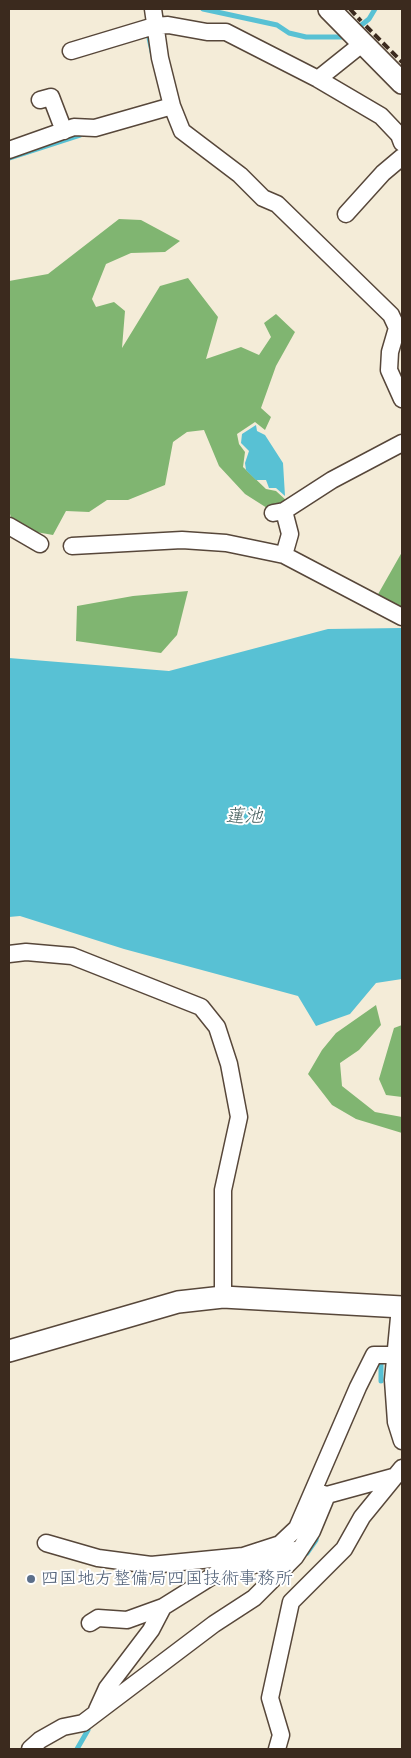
<!DOCTYPE html>
<meta charset="utf-8">
<style>
body{margin:0}
#map{position:relative;width:411px;height:1758px;overflow:hidden;background:#f4ecd8;font-family:"Balsamiq Sans",sans-serif}
canvas{display:block}
.frame{position:absolute;inset:0;border:10px solid #3b2a1e;pointer-events:none}
</style>
<div id="map">
<canvas width="411" height="1758"></canvas>
<div class="frame"></div>
</div>
<script>
const c = document.querySelector('canvas').getContext('2d');
c.lineJoin = 'round';
function fillPath(path, color) { c.fillStyle = color; c.fill(path, 'evenodd'); }
const shape = rows => new Path2D(rows.map(r => 'M' + r).join(''));
function trace(path, color, width, dash) { c.strokeStyle = color; c.lineWidth = width; c.lineCap = dash ? 'butt' : 'round'; c.setLineDash(dash || []); c.stroke(path); }
function write(font, color, halo, rows, align = 'center') {
  c.font = font + ' "Balsamiq Sans","Klee One",sans-serif'; c.lineWidth = 4; c.setLineDash([]); c.textBaseline = 'middle'; c.strokeStyle = halo; c.fillStyle = color; for (const [text, x, y, turn = 0] of rows) {
    c.save(); c.translate(x, y); c.rotate((+turn || 0) * Math.PI / 180); c.textAlign = isNaN(turn) ? turn : align; if (halo) c.strokeText(text, 0, 0); c.fillText(text, 0, 0); c.restore();
  }
}
fillPath(shape([
 [119,219,141,220,180,241,165,252,131,253,106,264,92,299,96,307,114,302,125,311,122,348,160,286,188,278,218,317,206,359,241,347,259,355,271,337,264,323,276,314,295,332,276,366,261,408,271,417,265,430,255,422,237,434,239,444,245,452,243,467,266,489,276,491,287,501,267,508,245,494,219,466,204,430,187,432,173,442,165,485,128,500,107,500,89,512,66,511,53,535,36,532,11,518,9,510,9,281,48,274],
 [402,552,402,609,377,596],
 [188,591,177,635,161,653,76,641,77,606,133,596],
 [376,1005,381,1025,359,1050,340,1063,342,1086,375,1112,402,1117,402,1133,356,1119,332,1105,308,1074,322,1050,336,1033],
 [402,1025,402,1097,386,1095,379,1079,394,1028]
]), '#80b571');
fillPath(shape([
 [256,425,257,431,265,435,283,463,285,496,276,488,269,488,266,480,256,480,246,470,245,463,249,451,241,443,242,434],
 [402,628,402,979,376,983,350,1014,316,1026,298,996,124,949,20,916,9,917,9,658,169,671,328,629]
]), '#58c1d4');
trace(shape([
 [203,9,277,25,289,33,306,37,344,37],
 [359,27,369,19,375,9],
 [149,38,153,56],
 [9,158,80,135],
 [381,1381,381,1357],
 [307,1553,316,1540,318,1532],
 [77,1749,88,1730]
]), '#58c1d4', 5);
const minor = shape([
 [153,9,160,58,172,106,182,131,240,175,263,198,277,204,391,315,397,328,390,352,389,370,402,399],
 [71,51,154,26,168,25,207,32,226,32,318,79,381,116,399,135,402,143],
 [318,79,363,43],
 [40,100,51,97,64,131],
 [9,150,74,127,95,128,172,106],
 [346,214,383,173,402,157],
 [273,513,284,511,332,480,402,443],
 [9,526,40,544],
 [72,546,182,540,226,543,284,555,402,617],
 [284,555,290,534,284,511],
 [9,954,26,952,72,956,201,1007,217,1027,229,1064,239,1117,223,1190,223,1297],
 [400,1307,393,1380,396,1422,402,1441],
 [316,1492,327,1495,393,1477],
 [46,1543,98,1558,151,1565,243,1556,280,1544,297,1528,358,1387,374,1355,395,1355],
 [90,1623,98,1618,127,1620,163,1607,219,1572,274,1561,295,1550],
 [97,1710,107,1688,151,1630,163,1607],
 [30,1749,40,1740,63,1727,83,1723,214,1624,254,1598,295,1557,312,1531,327,1495],
 [277,1749,281,1735,270,1698,291,1602,344,1549,362,1517,402,1468]
]);
const tertiary = shape([
 [329,9,402,83],
 [9,1351,178,1302,223,1297,402,1307]
]);
trace(minor, '#57473a', 19);
trace(tertiary, '#57473a', 24);
trace(minor, '#fff', 16);
trace(tertiary, '#fff', 21);
trace(shape([
 [350,9,361,21],
 [366,26,402,62]
]), '#3b2a1e', 4, [8, 4]);
for (const [x, y, r, color] of [
 [31,1579,5,"#5c6f8a"]
]) { const dot = new Path2D(); dot.arc(x, y, r, 0, 2 * Math.PI); c.fillStyle = color; c.fill(dot); trace(dot, '#fff', 2); }
write('18px', '#4e5e75', '#fff', [
 ["四国地方整備局四国技術事務所",41,1579]
], 'left');
write('italic 19px', '#455f5e', '#fff', [
 ["蓮池",244,817]
]);
</script>
